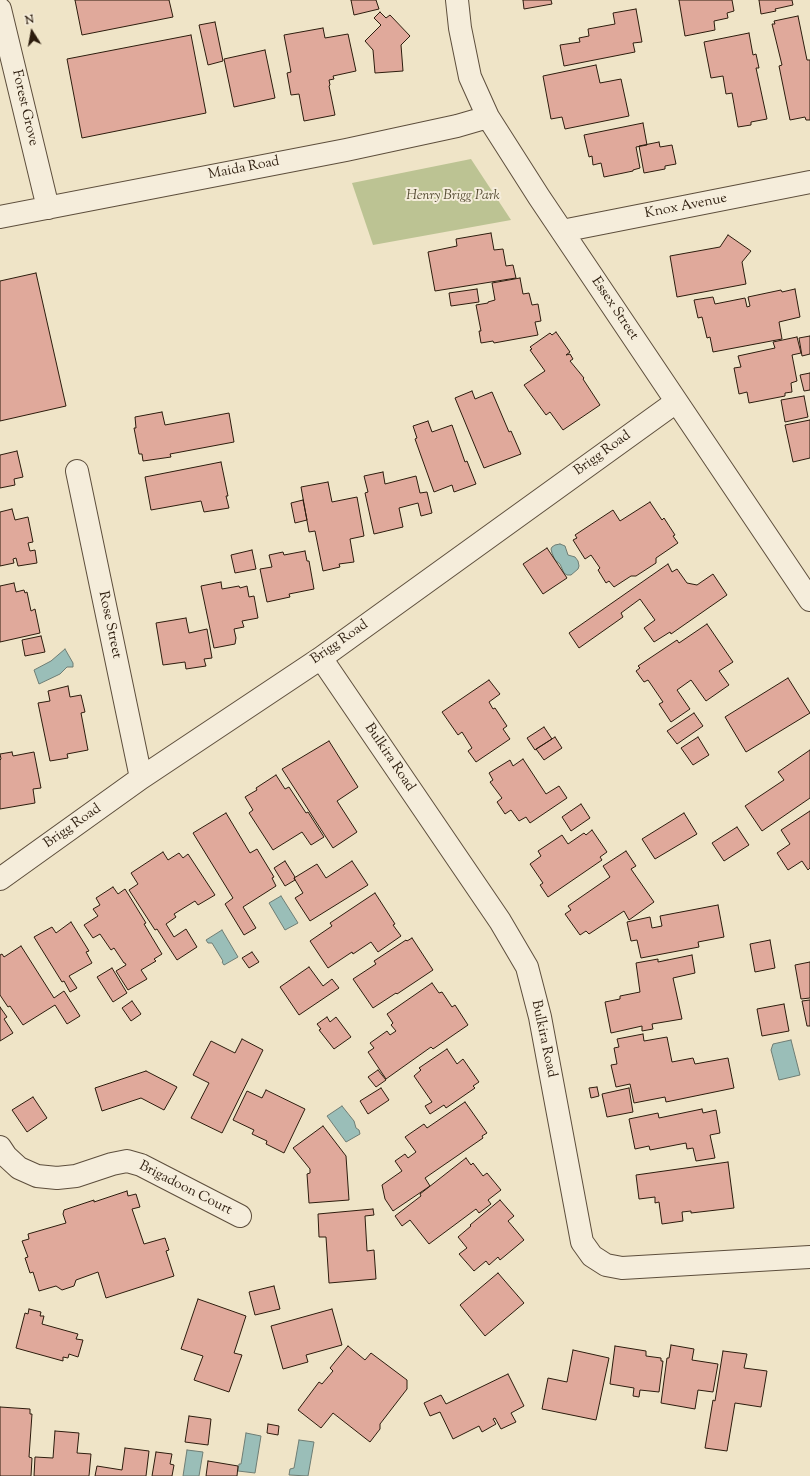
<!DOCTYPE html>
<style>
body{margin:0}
#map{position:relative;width:810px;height:1476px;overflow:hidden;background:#efe4c7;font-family:"Sorts Mill Goudy",serif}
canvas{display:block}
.north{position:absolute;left:12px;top:12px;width:40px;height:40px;-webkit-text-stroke:3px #f5eddb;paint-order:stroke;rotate:349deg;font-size:11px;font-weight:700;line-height:16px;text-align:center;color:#2c1c0d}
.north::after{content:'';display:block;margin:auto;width:14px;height:18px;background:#2c1c0d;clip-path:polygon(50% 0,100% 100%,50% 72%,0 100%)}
</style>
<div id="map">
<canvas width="810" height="1476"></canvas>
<div class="north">N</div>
</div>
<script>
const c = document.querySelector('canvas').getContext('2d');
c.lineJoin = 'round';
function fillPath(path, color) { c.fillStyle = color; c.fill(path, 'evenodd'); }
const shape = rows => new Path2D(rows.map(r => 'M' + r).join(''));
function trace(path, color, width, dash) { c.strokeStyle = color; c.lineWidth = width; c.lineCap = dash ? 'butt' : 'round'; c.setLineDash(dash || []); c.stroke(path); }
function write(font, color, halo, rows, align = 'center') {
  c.font = font + ' "Sorts Mill Goudy",serif'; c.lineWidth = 4; c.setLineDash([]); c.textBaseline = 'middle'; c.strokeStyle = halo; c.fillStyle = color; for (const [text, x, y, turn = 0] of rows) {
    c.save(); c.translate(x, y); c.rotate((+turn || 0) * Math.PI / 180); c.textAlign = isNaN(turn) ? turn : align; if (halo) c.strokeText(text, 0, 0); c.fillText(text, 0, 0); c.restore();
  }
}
fillPath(shape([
 [471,159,511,220,373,245,352,183]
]), '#bcc393');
const water = shape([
 [560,544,565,546,568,555,575,557,578,561,579,566,578,569,571,575,567,575,564,573,560,564,555,560,552,553,551,549,552,547,555,545,560,544],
 [65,649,73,663,73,667,67,667,60,674,39,684,34,670,51,661,65,649],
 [281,896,298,923,285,930,269,903,281,896],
 [222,930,238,957,224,965,222,962,223,961,212,943,208,943,206,940,222,930],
 [791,1040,800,1075,779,1080,771,1050,773,1044,791,1040],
 [342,1106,354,1121,356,1128,359,1130,360,1134,346,1142,327,1116,342,1106],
 [246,1433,261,1436,255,1473,238,1471,239,1464,241,1464,246,1433],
 [299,1440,314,1442,308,1476,289,1475,290,1469,294,1468,299,1440],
 [187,1450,203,1452,199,1476,183,1476,187,1450]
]);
fillPath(water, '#9abeb8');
trace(water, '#6e7d74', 1);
const building = shape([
 [75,0,169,0,173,17,82,35,75,0],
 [351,0,376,0,379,9,354,15,351,0],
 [523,0,551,0,552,4,524,9,523,0],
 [679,0,732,0,734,11,727,13,728,18,714,21,715,30,685,36,679,0],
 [759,0,792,0,793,5,775,9,776,11,761,14,759,0],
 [636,9,642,42,633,43,635,52,564,66,560,45,580,42,579,38,589,36,588,29,615,24,613,13,636,9],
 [380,12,386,18,390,15,410,36,401,45,403,71,375,73,373,50,365,41,381,25,374,18,380,12],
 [798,16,807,60,810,60,810,120,806,120,805,117,790,120,779,66,782,65,772,24,775,24,774,21,798,16],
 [215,22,223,61,208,65,199,25,215,22],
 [323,28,325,38,348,34,356,71,333,76,334,79,329,80,330,85,329,86,335,115,304,121,299,94,291,95,287,73,291,72,284,35,323,28],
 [749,33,753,55,756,54,759,68,756,68,767,119,751,122,751,125,738,127,732,93,726,94,723,76,711,78,704,42,749,33],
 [191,35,206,113,82,138,67,59,191,35],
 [265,50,275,98,234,107,224,59,265,50],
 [596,65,600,83,621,79,629,116,565,129,562,117,551,119,543,76,596,65],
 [643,123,647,145,636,147,640,168,633,170,633,171,604,177,601,163,593,165,592,156,589,157,584,135,643,123],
 [659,142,660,147,672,145,676,164,665,166,665,169,644,173,639,146,659,142],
 [491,233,494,250,503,249,506,266,513,265,516,278,435,291,428,252,457,246,456,239,491,233],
 [728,235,751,251,742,262,746,284,677,297,670,256,720,247,728,235],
 [36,273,66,406,0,421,0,281,36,273],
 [520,278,523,294,529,293,532,305,538,304,541,321,535,322,538,335,494,343,493,341,481,343,479,331,481,331,476,305,488,303,488,302,495,300,492,283,520,278],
 [477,289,479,302,451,306,449,293,477,289],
 [795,289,800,317,779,322,782,339,713,352,710,337,707,338,702,317,698,318,694,300,713,297,715,304,745,298,747,307,750,306,748,297,781,290,782,292,795,289],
 [556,332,570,352,566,355,570,354,573,359,570,361,584,378,583,379,600,405,563,430,550,412,546,415,524,385,545,371,530,350,532,349,530,347,550,333,552,335,556,332],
 [810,336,810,354,802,356,799,338,810,336],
 [797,337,801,353,792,355,797,381,791,383,792,392,785,393,785,396,749,403,747,392,739,394,734,368,741,367,738,356,775,348,773,342,797,337],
 [810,373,810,390,804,391,800,375,810,373],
 [472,391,475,399,492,392,509,432,511,431,521,454,484,468,455,398,472,391],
 [804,396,808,417,785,422,781,400,804,396],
 [162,412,165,425,229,413,234,442,170,454,171,457,143,461,142,454,139,454,134,428,136,428,135,417,162,412],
 [810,420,810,458,793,462,785,425,810,420],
 [428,421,432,432,452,425,465,462,467,461,476,484,454,492,452,485,434,492,415,439,417,438,413,426,428,421],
 [17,451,23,477,14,479,15,485,0,488,0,455,17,451],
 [221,462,228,496,226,496,229,508,204,512,201,501,151,510,145,477,221,462],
 [383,472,385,484,416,476,420,493,427,492,432,513,421,516,418,503,399,508,403,527,374,534,365,493,368,492,364,476,383,472],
 [328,482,332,502,357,497,364,536,350,539,354,562,339,564,340,567,323,571,315,531,309,532,301,487,328,482],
 [303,500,307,520,295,523,291,503,303,500],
 [650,502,662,520,664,518,675,535,673,536,678,543,656,558,656,563,636,576,631,576,614,587,609,581,606,583,598,570,600,568,591,555,585,559,573,540,577,538,575,535,613,510,620,521,650,502],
 [12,509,15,520,28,517,33,542,28,543,30,551,35,550,37,563,18,566,16,558,13,559,14,563,0,566,0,512,12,509],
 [547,548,567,578,543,594,523,564,547,548],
 [252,550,256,569,235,573,231,555,252,550],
 [305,551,307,561,309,561,314,589,289,594,290,597,267,602,260,569,272,567,269,555,283,552,284,555,305,551],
 [668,564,672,572,677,569,687,583,697,585,713,574,727,595,671,634,670,632,654,642,644,628,655,620,640,599,621,613,623,617,579,648,569,633,668,564],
 [221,582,222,589,239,586,240,588,247,586,249,597,254,596,258,618,242,621,244,627,234,629,236,638,235,644,214,648,201,586,221,582],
 [14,583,16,592,24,590,25,593,27,592,31,611,35,609,40,633,0,642,0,586,14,583],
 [186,618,189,633,207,629,212,658,204,659,206,666,186,669,185,662,163,665,156,623,186,618],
 [707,624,733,662,719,671,729,685,706,701,691,680,677,690,690,709,671,722,659,704,663,702,648,680,644,682,636,671,640,668,638,666,677,640,679,643,707,624],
 [41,636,45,652,25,656,22,640,41,636],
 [788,678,810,713,746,752,725,717,788,678],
 [489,680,500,694,489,702,493,709,495,708,507,726,503,729,510,739,476,762,468,751,472,748,462,732,458,735,442,712,489,680],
 [68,686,70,697,81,695,85,712,81,713,88,750,67,754,68,758,50,761,38,703,50,701,48,691,68,686],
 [694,713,703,726,677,744,667,731,694,713],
 [544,727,552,739,535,750,527,738,544,727],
 [555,737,562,748,544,760,536,749,555,737],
 [698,737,709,755,693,765,681,748,698,737],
 [329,741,358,787,337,801,357,832,333,848,282,769,329,741],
 [810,750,810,798,762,831,745,806,784,780,778,772,810,750],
 [12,752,13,756,34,752,41,788,33,789,35,803,0,809,0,760,1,759,0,754,12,752],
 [523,759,546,794,559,786,567,798,530,823,526,817,519,821,511,810,505,814,497,802,502,798,490,782,493,780,489,773,510,760,513,766,523,759],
 [276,775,285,789,289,787,306,813,308,812,324,837,311,845,302,832,273,850,249,813,253,810,245,797,257,790,256,788,276,775],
 [581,804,590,818,571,831,562,817,581,804],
 [810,811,810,868,808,870,802,861,788,870,777,853,790,844,781,830,810,811],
 [226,813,250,853,257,849,274,877,272,878,276,886,243,907,256,928,244,935,225,904,233,898,193,833,226,813],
 [684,813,697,834,655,859,642,839,684,813],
 [737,827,749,845,724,861,712,843,737,827],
 [592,830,607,852,600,857,602,860,548,897,540,885,543,883,530,864,541,856,538,851,562,835,568,844,584,833,586,835,592,830],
 [626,851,636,866,631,869,654,902,629,920,624,911,589,934,586,931,580,935,565,914,571,910,568,906,610,877,603,866,626,851],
 [163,852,168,860,179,853,183,858,188,854,215,895,198,905,195,901,174,914,176,917,166,924,174,937,186,929,197,947,177,960,157,929,155,930,129,890,138,884,131,873,163,852],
 [285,861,295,877,294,878,295,880,285,886,274,868,285,861],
 [352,861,368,885,310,921,295,898,303,893,294,878,317,864,326,878,352,861],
 [113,887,118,894,125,889,146,923,144,924,162,954,154,959,156,961,141,970,147,979,128,990,116,971,126,965,125,963,124,963,114,948,111,950,100,934,93,938,84,925,98,916,93,909,100,905,96,898,113,887],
 [375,893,395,924,393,925,401,936,378,952,371,942,353,954,352,952,328,968,310,941,332,926,330,923,375,893],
 [718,905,724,937,698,942,699,947,641,958,637,940,631,941,627,922,650,917,652,928,662,926,660,916,718,905],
 [71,922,89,951,86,952,92,963,69,976,77,988,70,992,64,981,62,982,34,937,52,927,56,933,71,922],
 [412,938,433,970,397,994,396,993,373,1008,353,979,376,964,374,961,406,940,407,941,412,938],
 [770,940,775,968,755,972,750,944,770,940],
 [21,946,54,998,64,991,80,1016,67,1024,55,1005,23,1025,10,1006,8,1007,0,995,0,955,2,954,4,957,21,946],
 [252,952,259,962,249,968,242,958,252,952],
 [692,955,695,973,673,978,682,1019,652,1024,653,1029,642,1031,642,1026,611,1033,605,1002,620,999,620,996,640,992,636,963,658,959,658,962,692,955],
 [810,962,810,998,801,999,795,965,810,962],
 [309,967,323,986,332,979,339,988,299,1015,280,987,309,967],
 [112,968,127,993,113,1002,97,977,112,968],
 [432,983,439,993,442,992,452,1007,455,1005,468,1025,433,1049,431,1047,386,1079,368,1052,374,1048,370,1043,387,1031,390,1035,396,1031,391,1025,393,1023,387,1014,432,983],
 [810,1000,810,1026,807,1026,802,1001,810,1000],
 [132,1001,141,1014,131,1021,122,1008,132,1001],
 [784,1004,789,1031,762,1036,757,1009,784,1004],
 [0,1007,7,1017,4,1019,13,1033,0,1041,0,1007],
 [327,1017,330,1022,336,1017,351,1037,334,1049,319,1030,321,1029,317,1024,327,1017],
 [643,1034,644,1041,667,1037,672,1062,693,1058,695,1064,728,1058,734,1088,666,1102,665,1097,634,1103,630,1084,616,1087,611,1065,617,1064,614,1048,619,1047,617,1039,643,1034],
 [242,1039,263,1050,222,1133,191,1118,209,1083,193,1075,211,1041,235,1053,242,1039],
 [447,1049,457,1064,463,1059,479,1082,473,1086,475,1088,446,1108,444,1105,430,1114,425,1106,432,1102,414,1076,421,1070,419,1068,447,1049],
 [378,1070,386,1080,376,1087,368,1077,378,1070],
 [146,1071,177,1087,164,1110,141,1098,102,1111,95,1088,146,1071],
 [597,1087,599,1096,591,1098,589,1088,597,1087],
 [381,1088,389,1100,368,1114,360,1101,381,1088],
 [629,1088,633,1112,607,1117,602,1094,629,1088],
 [266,1090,305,1109,284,1153,266,1144,267,1141,252,1134,254,1130,233,1120,247,1091,262,1098,266,1090],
 [33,1097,47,1118,27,1132,12,1110,33,1097],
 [465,1102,487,1133,482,1136,483,1138,425,1178,430,1186,393,1211,385,1199,382,1185,402,1171,395,1161,405,1154,408,1158,416,1152,405,1137,424,1124,427,1128,465,1102],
 [702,1109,703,1113,716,1110,720,1133,710,1135,715,1158,696,1161,693,1148,687,1149,686,1143,650,1150,649,1146,635,1149,629,1119,658,1113,659,1118,702,1109],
 [323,1126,346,1156,349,1200,309,1203,307,1174,310,1173,310,1169,293,1148,323,1126],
 [466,1158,471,1165,473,1163,483,1176,487,1173,501,1190,488,1200,491,1204,479,1213,476,1209,429,1244,410,1220,402,1226,395,1216,421,1196,420,1194,466,1158],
 [728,1162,734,1208,691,1213,691,1211,682,1212,683,1221,662,1224,659,1202,655,1203,655,1197,639,1199,636,1175,728,1162],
 [127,1191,128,1196,136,1194,140,1207,132,1209,144,1244,165,1238,169,1250,166,1251,174,1276,106,1298,98,1272,76,1280,74,1286,62,1290,56,1286,39,1291,33,1272,30,1273,25,1258,28,1257,22,1241,29,1239,28,1234,66,1223,63,1214,64,1210,94,1200,94,1202,127,1191],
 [500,1200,514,1216,508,1221,524,1240,500,1260,498,1257,489,1265,486,1261,474,1271,459,1254,467,1248,458,1237,471,1226,470,1225,500,1200],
 [373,1209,374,1215,365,1216,367,1251,374,1250,376,1279,329,1283,326,1237,319,1237,318,1214,373,1209],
 [498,1273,524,1303,485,1336,460,1305,498,1273],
 [274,1286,280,1309,255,1315,249,1292,274,1286],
 [198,1299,246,1316,234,1353,242,1355,229,1392,194,1380,203,1356,181,1349,198,1299],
 [29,1309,41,1312,40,1316,44,1316,42,1324,78,1334,76,1339,83,1340,78,1357,69,1354,68,1358,63,1357,63,1361,16,1348,25,1313,28,1314,29,1309],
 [332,1309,342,1345,306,1355,308,1362,283,1369,271,1326,332,1309],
 [671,1345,694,1349,692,1360,718,1364,713,1392,698,1390,695,1409,661,1403,667,1358,669,1358,671,1345],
 [348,1346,365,1360,371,1353,407,1380,407,1389,380,1424,380,1429,370,1442,333,1413,321,1428,298,1410,319,1382,322,1384,333,1371,330,1368,348,1346],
 [615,1346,646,1351,646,1356,661,1358,661,1361,663,1361,659,1392,640,1390,639,1397,633,1396,634,1388,610,1384,615,1346],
 [573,1350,609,1358,596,1420,542,1409,548,1378,567,1382,573,1350],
 [723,1351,747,1354,744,1368,767,1371,761,1407,735,1403,727,1451,705,1448,713,1400,715,1401,723,1351],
 [508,1374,524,1406,511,1413,516,1422,501,1429,495,1418,493,1419,496,1424,482,1432,479,1426,453,1439,440,1412,430,1416,424,1403,441,1395,446,1404,508,1374],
 [0,1407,30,1409,30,1414,32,1414,29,1457,32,1458,31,1476,0,1476,0,1407],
 [189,1416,211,1419,208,1445,185,1442,189,1416],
 [268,1424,279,1426,278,1435,267,1433,268,1424],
 [55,1431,79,1433,77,1453,91,1454,89,1476,34,1476,35,1457,53,1458,55,1431],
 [125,1448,149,1451,146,1476,95,1476,97,1466,122,1470,125,1448],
 [156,1452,172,1454,170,1464,174,1465,172,1476,152,1476,156,1452],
 [208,1461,238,1466,237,1476,206,1476,208,1461]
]);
fillPath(building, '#e0a99b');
trace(building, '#2c1c0d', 1);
const minor = shape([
 [457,0,460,28,470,77,488,117,539,197,810,600],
 [0,9,48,208],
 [0,217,346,150,457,126,488,117],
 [562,231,810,182],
 [77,471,141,778],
 [321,658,500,921,527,967,540,1017,582,1242,592,1256,606,1265,622,1268,810,1257],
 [0,879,141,778,321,658,676,402],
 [0,1147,6,1156,19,1168,37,1176,57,1178,76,1176,112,1164,127,1161,141,1165,240,1216]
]);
trace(minor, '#5d4e3c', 24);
trace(minor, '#f5eddb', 22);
write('14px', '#2c1c0d', '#f5eddb', [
 ["Forest Grove",24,108,77],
 ["Maida Road",244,169,-11],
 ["Knox Avenue",686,207,-11],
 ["Essex Street",614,309,56],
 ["Brigg Road",603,454,-36],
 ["Rose Street",109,625,78],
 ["Brigg Road",340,643,-35],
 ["Bulkira Road",389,758,56],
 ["Brigg Road",73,827,-35],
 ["Bulkira Road",543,1039,78],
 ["Brigadoon Court",185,1189,27]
]);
write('italic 14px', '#574e35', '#f5eddb', [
 ["Henry Brigg Park",453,197]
]);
</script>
